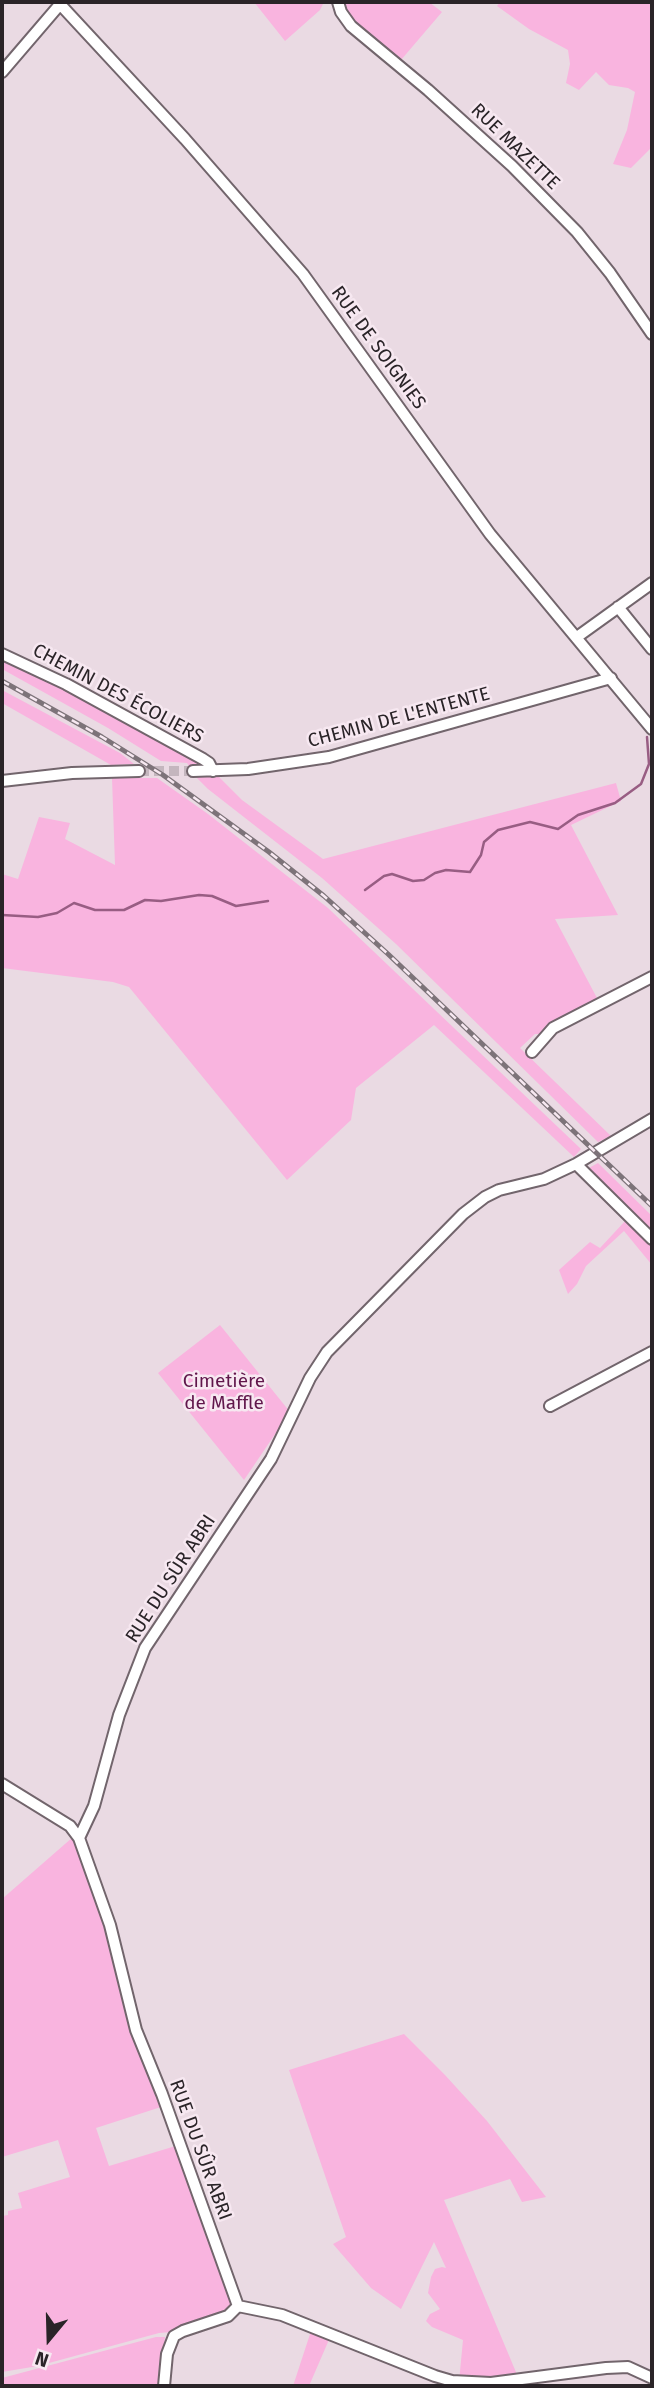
<!DOCTYPE html>
<meta charset="utf-8">
<style>
body{margin:0}
#map{position:relative;width:654px;height:2388px;overflow:hidden;background:#eadae3;font-family:"Fira Sans",sans-serif}
canvas{display:block}
.frame{position:absolute;inset:0;border:4px solid #2a2428;pointer-events:none}
.north{position:absolute;left:14px;top:2304px;width:70px;height:70px;-webkit-text-stroke:5px #f7e8f1;paint-order:stroke;rotate:199deg;font-size:19px;font-weight:700;line-height:28px;text-align:center;color:#2a2428}
.north::after{content:'';display:block;margin:auto;width:24px;height:32px;background:#2a2428;clip-path:polygon(50% 0,100% 100%,50% 72%,0 100%)}
</style>
<div id="map">
<canvas width="654" height="2388"></canvas>
<div class="frame"></div>
<div class="north">N</div>
</div>
<script>
const c = document.querySelector('canvas').getContext('2d');
c.lineJoin = 'round';
function fillPath(path, color) { c.fillStyle = color; c.fill(path, 'evenodd'); }
const shape = rows => new Path2D(rows.map(r => 'M' + r).join(''));
function trace(path, color, width, dash) { c.strokeStyle = color; c.lineWidth = width; c.lineCap = dash ? 'butt' : 'round'; c.setLineDash(dash || []); c.stroke(path); }
function write(font, color, halo, rows, align = 'center') {
  c.font = font + ' "Fira Sans",sans-serif'; c.lineWidth = 5; c.setLineDash([]); c.textBaseline = 'middle'; c.strokeStyle = halo; c.fillStyle = color; for (const [text, x, y, turn = 0] of rows) {
    c.save(); c.translate(x, y); c.rotate((+turn || 0) * Math.PI / 180); c.textAlign = isNaN(turn) ? turn : align; if (halo) c.strokeText(text, 0, 0); c.fillText(text, 0, 0); c.restore();
  }
}
fillPath(shape([
 [254,2,324,2,320,10,285,41],
 [342,2,429,2,442,12,401,60,363,30,344,8],
 [500,2,652,2,652,147,631,168,613,164,627,130,635,92,628,88,609,85,596,72,579,90,566,83,570,64,568,50,529,29,497,6],
 [2,657,63,686,201,761,200,766,189,766,187,763,161,761,108,728,2,669],
 [2,690,120,753,134,764,111,765,2,703],
 [216,774,242,800,323,859,616,783,621,801,571,825,618,915,555,919,597,998,556,1020,540,1034,535,1034,520,1048,611,1136,598,1142,396,944,322,878,208,789,194,775],
 [112,778,157,778,208,814,328,908,581,1149,574,1157,434,1025,356,1088,351,1120,287,1180,129,987,113,982,2,968,2,874,18,879,39,817,70,823,65,839,115,865],
 [598,1163,652,1216,652,1233,587,1169],
 [626,1220,652,1246,652,1265,624,1231,586,1266,577,1284,568,1294,559,1270,590,1242,600,1248],
 [220,1325,290,1412,244,1480,158,1373],
 [73,1837,94,1894,114,1962,128,2021,161,2107,96,2128,109,2166,179,2145,238,2306,183,2331,159,2333,38,2366,2,2372,2,2216,8,2215,8,2211,22,2208,18,2193,70,2177,58,2140,2,2157,2,1899],
 [404,2034,445,2075,487,2121,546,2197,522,2202,510,2179,444,2200,518,2377,459,2382,463,2340,432,2327,426,2321,430,2314,440,2309,428,2293,431,2277,435,2269,442,2267,446,2268,434,2242,401,2309,371,2288,333,2244,346,2237,289,2070],
 [312,2328,331,2335,309,2386,293,2386],
 [156,2337,165,2337,160,2386,2,2386,2,2378]
]), '#f9b4df');
trace(shape([
 [365,890,384,876,392,874,413,881,424,880,435,873,446,870,470,872,481,855,484,842,498,830,530,822,558,829,578,815,615,803,641,784,649,764,647,737],
 [2,915,38,917,57,913,74,903,95,910,124,910,145,900,161,901,199,895,212,896,236,906,268,901]
]), '#985d83', 2.5);
trace(shape([
 [139,771,193,771]
]), '#c4b6be', 10, [10, 5]);
const minor = shape([
 [58,2,185,139,303,274,490,534,652,729],
 [338,2,341,12,351,26,428,90,512,166,577,232,610,273,652,334],
 [2,72,62,2],
 [618,607,652,649],
 [577,637,652,583],
 [2,654,66,684,203,759,209,763,213,771],
 [193,771,248,769,329,757,611,678],
 [2,781,72,773,139,771],
 [532,1052,553,1028,652,977],
 [576,1164,652,1239],
 [550,1406,652,1352],
 [2,1784,70,1826,79,1838],
 [238,2306,162,2094,136,2030,110,1925,79,1838,94,1806,119,1715,145,1648,271,1459,310,1378,327,1352,463,1214,485,1197,499,1190,544,1179,576,1164,652,1119],
 [164,2386,167,2354,174,2336,183,2331,228,2316,238,2306,282,2315,435,2376,452,2381,491,2383,606,2368,628,2367,652,2378]
]);
trace(minor, '#72656c', 14);
trace(minor, '#fff', 10);
const rail = shape([
 [2,681,102,737,163,775,269,852,324,896,388,954,652,1206]
]);
trace(rail, '#7d7379', 5);
trace(rail, '#f7e8f1', 2.5, [8]);
write('19px', '#2a2428', '#f7e8f1', [
 ["RUE MAZETTE",515,147,44],
 ["RUE DE SOIGNIES",378,348,54],
 ["CHEMIN DES ÉCOLIERS",118,694,28],
 ["CHEMIN DE L'ENTENTE",399,718,-15],
 ["RUE DU SÛR ABRI",171,1579,-57],
 ["RUE DU SÛR ABRI",200,2150,70]
]);
write('19px', '#60164b', '#f7e8f1', [
 ["Cimetière",224,1382],
 ["de Maffle",224,1404]
]);
</script>
